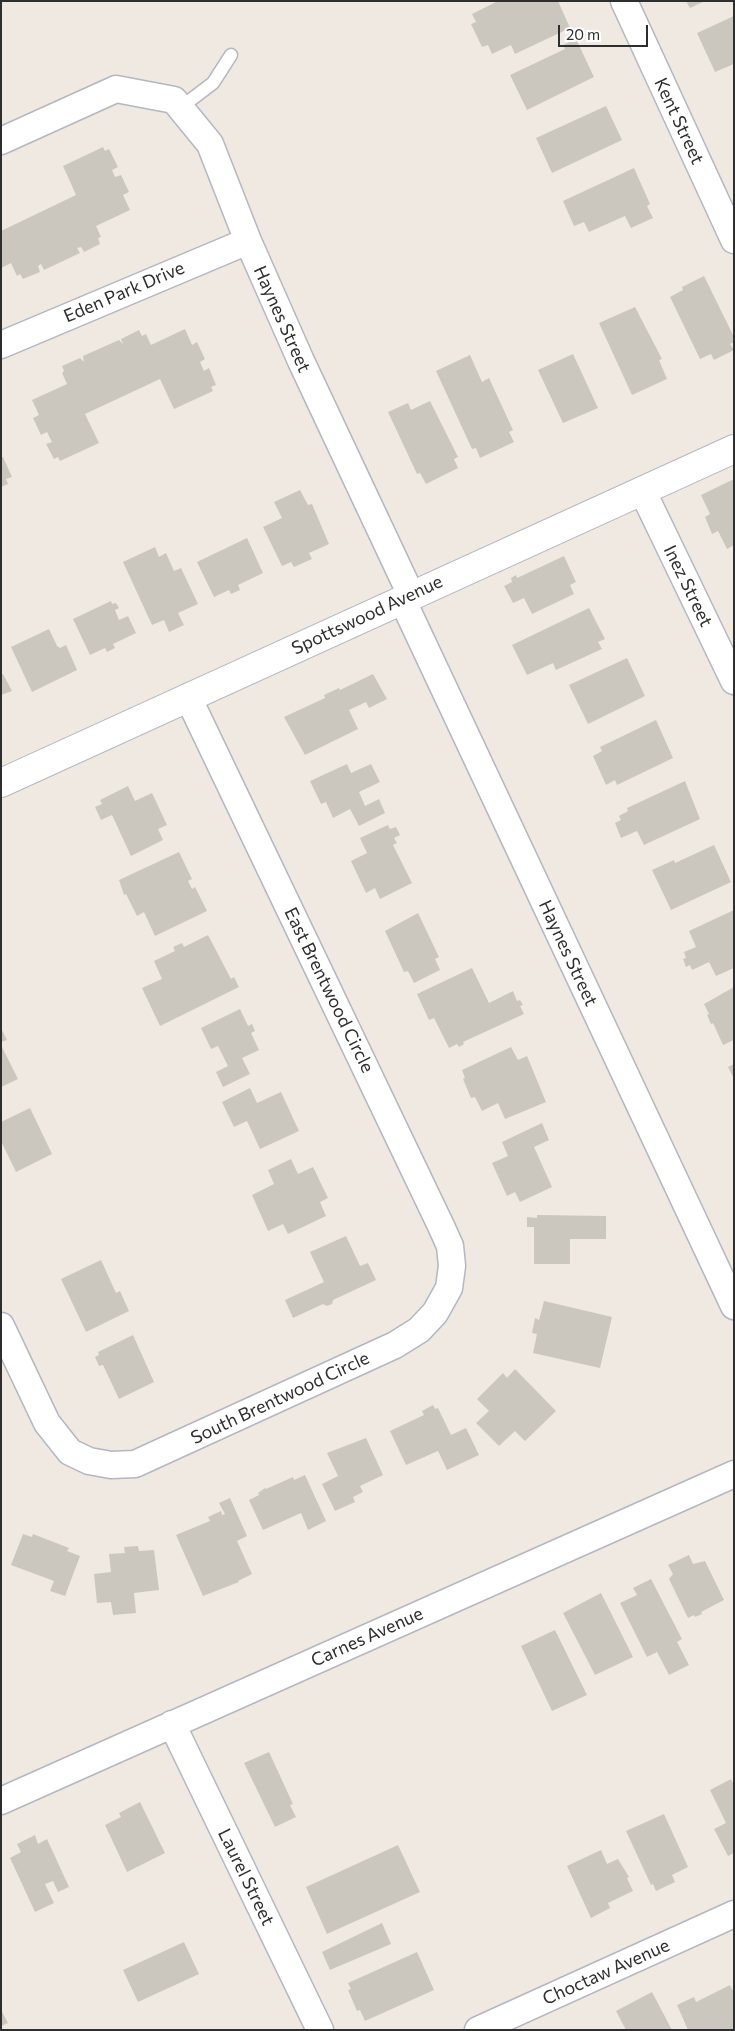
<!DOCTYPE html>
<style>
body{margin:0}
#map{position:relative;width:735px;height:2031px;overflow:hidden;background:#efe9e1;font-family:Commissioner,sans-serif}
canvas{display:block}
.frame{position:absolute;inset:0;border:2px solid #2e2e2e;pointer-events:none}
.scale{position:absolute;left:558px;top:25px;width:90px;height:22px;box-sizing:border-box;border:2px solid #2e2e2e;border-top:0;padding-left:6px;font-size:15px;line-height:18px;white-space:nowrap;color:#2e2e2e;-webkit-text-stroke:4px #fff;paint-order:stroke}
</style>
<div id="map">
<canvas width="735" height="2031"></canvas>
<div class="frame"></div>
<div class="scale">20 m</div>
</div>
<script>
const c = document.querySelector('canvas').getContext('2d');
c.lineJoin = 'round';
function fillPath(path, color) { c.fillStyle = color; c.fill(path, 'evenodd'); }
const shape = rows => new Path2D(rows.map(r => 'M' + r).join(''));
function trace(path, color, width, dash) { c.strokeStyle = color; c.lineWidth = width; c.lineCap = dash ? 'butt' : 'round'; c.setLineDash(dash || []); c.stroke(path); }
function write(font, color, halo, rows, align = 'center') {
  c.font = font + ' Commissioner,sans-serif'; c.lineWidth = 4; c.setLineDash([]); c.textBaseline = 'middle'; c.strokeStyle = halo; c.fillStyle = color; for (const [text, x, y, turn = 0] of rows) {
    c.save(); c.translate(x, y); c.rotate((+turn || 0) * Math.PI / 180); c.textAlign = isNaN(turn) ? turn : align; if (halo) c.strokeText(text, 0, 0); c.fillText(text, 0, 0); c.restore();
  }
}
fillPath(shape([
 [498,1,558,1,570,28,515,54,511,45,492,54,488,45,482,47,471,24,476,22,472,14],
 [686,1,705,1,690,8],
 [734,16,734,64,715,72,697,33],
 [576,39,594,77,527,110,510,75,565,49,563,45],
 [606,106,622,140,552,173,536,138],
 [103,147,105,151,109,149,118,167,112,170,115,177,121,175,129,192,123,195,130,210,96,226,101,237,98,238,100,244,84,252,81,247,77,248,80,253,44,270,41,264,38,266,40,272,23,279,20,274,17,276,11,263,1,268,1,231,76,195,63,166],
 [634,168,650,204,647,206,653,218,631,228,625,216,589,232,584,222,574,226,563,201],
 [704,276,734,337,734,342,730,344,734,350,714,360,711,354,700,359,670,297,683,290,682,287],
 [635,307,662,359,659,360,667,379,632,395,599,323],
 [185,329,192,345,197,342,205,359,200,362,204,371,209,368,216,385,211,387,213,391,174,409,160,379,85,414,99,443,60,461,58,457,54,459,46,444,52,442,47,432,41,435,33,418,39,415,32,400,67,384,62,373,64,371,62,366,80,358,84,362,83,356,119,340,123,344,121,339,139,330,142,336,146,334,151,345],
 [573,354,598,408,563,423,538,370],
 [470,355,482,382,489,378,513,430,509,432,514,442,480,458,476,448,472,449,436,371],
 [430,401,458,457,454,459,458,468,426,484,420,473,417,474,388,412,408,403,411,410],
 [1,457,3,457,12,477,6,479,8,484,1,487],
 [734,479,734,545,727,549,718,531,712,534,705,517,710,514,701,495],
 [300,490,308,505,312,504,329,544,309,553,312,559,294,567,291,562,282,566,263,527,282,518,274,502],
 [247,538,263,573,238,585,240,590,231,594,229,590,214,597,197,562],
 [155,547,159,557,166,553,174,571,181,568,198,604,178,613,184,625,169,632,164,620,152,625,123,562],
 [564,556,576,582,570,585,574,594,532,614,524,598,513,603,504,586,512,582,511,578,516,575,517,578],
 [111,601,112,604,116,603,119,608,115,610,119,620,128,616,136,633,113,644,115,648,107,652,105,648,90,655,73,619],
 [589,608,605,639,598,642,602,649,556,670,553,663,527,675,512,645],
 [49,629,57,646,60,648,66,645,77,670,32,692,11,647],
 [627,658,645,696,588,724,569,685],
 [3,674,12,691,1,695,1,675],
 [373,674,387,699,369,708,366,702,349,710,358,729,305,755,284,717,325,698,324,695,339,688,340,690],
 [656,720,673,758,617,785,615,780,606,785,593,756,602,751,600,747],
 [347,764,351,773,371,764,380,782,359,792,365,806,379,799,385,813,359,826,350,809,333,818,326,802,321,804,310,781],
 [685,781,700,819,644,845,637,831,621,838,615,823,621,820,619,816,628,811,627,808],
 [128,786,135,801,152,793,167,825,158,829,163,840,131,856,112,815,101,820,95,807,102,804,100,800],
 [388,825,390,829,396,827,400,835,394,838,397,843,393,845,412,883,380,899,375,888,366,893,351,861,367,853,360,838],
 [714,845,731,882,671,910,652,870,674,860,675,863],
 [179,852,192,879,188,881,192,889,195,887,207,911,155,936,144,912,137,916,126,894,124,895,119,880],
 [734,910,734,968,716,976,709,962,692,970,690,965,686,967,683,959,686,958,684,952,696,947,689,931],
 [418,913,439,957,435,959,440,970,414,983,408,971,404,972,385,931],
 [208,935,231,979,234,977,239,987,160,1026,142,988,162,979,154,961,175,951,173,947,182,943,184,947],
 [472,968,489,1003,513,991,517,1001,520,1000,523,1005,520,1006,524,1014,463,1042,464,1044,459,1047,457,1044,449,1048,434,1018,429,1020,417,994],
 [734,987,734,1040,723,1045,713,1023,711,1024,707,1015,709,1014,704,1004],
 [240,1009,248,1026,252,1024,255,1031,251,1033,259,1050,242,1058,250,1074,223,1087,216,1072,228,1066,218,1046,211,1049,201,1028],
 [1,1028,7,1040,1,1042],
 [1,1045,18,1079,1,1087],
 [511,1047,518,1060,527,1056,546,1102,505,1119,498,1103,482,1111,475,1097,471,1098,463,1079,465,1078,462,1070],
 [734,1064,734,1079,728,1067],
 [250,1088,257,1103,281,1092,299,1131,260,1149,247,1121,234,1127,222,1102],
 [30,1108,52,1154,16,1172,1,1141,1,1122],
 [542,1123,549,1140,534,1147,552,1187,520,1202,515,1192,507,1196,492,1163,508,1156,502,1142],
 [291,1159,298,1174,313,1167,328,1198,320,1202,326,1216,288,1234,283,1224,268,1231,252,1195,274,1184,268,1170],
 [537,1215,606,1216,606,1239,570,1239,570,1264,534,1264,534,1227,527,1227,527,1217,537,1218],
 [346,1236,360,1266,368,1263,376,1280,333,1300,332,1304,327,1306,323,1304,293,1318,285,1300,324,1282,310,1252],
 [101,1260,116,1293,120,1291,129,1311,86,1332,61,1279],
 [544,1301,612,1317,600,1368,533,1353,537,1334,532,1333,535,1318,539,1320],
 [133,1335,154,1382,119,1399,103,1365,99,1366,95,1357,99,1355,98,1352],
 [515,1369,556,1411,525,1441,515,1431,499,1446,476,1423,489,1411,477,1399,503,1373,507,1378],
 [433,1405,435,1409,438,1408,451,1435,466,1428,479,1455,447,1470,438,1451,406,1465,390,1431,424,1415,422,1411],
 [366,1438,383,1475,360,1486,363,1492,353,1497,355,1502,335,1511,322,1484,338,1476,327,1453],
 [305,1475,326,1521,308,1530,301,1513,263,1530,249,1500,259,1495,258,1493,265,1488,266,1489,293,1477,294,1480],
 [230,1498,247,1536,237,1541,252,1574,238,1581,239,1582,203,1596,176,1535,210,1521,208,1517,221,1511,222,1515,225,1514,219,1503],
 [23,1534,32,1537,33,1534,69,1548,67,1551,80,1556,65,1596,50,1591,54,1581,11,1565],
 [138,1546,139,1551,154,1550,159,1590,134,1593,136,1613,113,1615,111,1602,97,1603,94,1574,111,1572,109,1554,125,1553,124,1547],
 [689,1555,693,1564,705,1561,724,1600,701,1612,702,1614,695,1617,694,1615,688,1618,669,1579,673,1574,668,1565],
 [651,1579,682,1639,677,1642,689,1665,669,1675,657,1652,647,1657,620,1603,637,1595,633,1588],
 [601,1593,633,1657,595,1675,563,1613],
 [555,1630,587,1695,552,1711,521,1646],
 [269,1752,293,1804,290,1805,296,1817,275,1827,244,1763],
 [731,1779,734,1785,734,1853,728,1856,714,1829,726,1823,710,1790],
 [140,1802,165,1853,127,1872,105,1825,121,1817,119,1813],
 [664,1814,688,1867,672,1875,675,1882,656,1891,653,1884,651,1885,626,1831],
 [35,1835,38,1844,47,1839,69,1887,58,1892,53,1881,45,1884,54,1903,35,1912,10,1858,21,1852,17,1844],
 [398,1845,420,1892,327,1934,306,1887],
 [601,1850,607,1864,618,1859,629,1877,627,1878,633,1891,608,1903,610,1908,591,1918,567,1866],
 [382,1923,391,1944,330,1970,322,1952],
 [184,1942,199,1974,138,2002,123,1970],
 [417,1952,434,1990,365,2021,360,2010,357,2011,348,1990,351,1989,348,1983],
 [730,1985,734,1993,734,2030,688,2030,677,2005,694,1997,696,2002],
 [652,1992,672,2030,626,2030,616,2011],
 [1,2010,8,2023,1,2026]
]), '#cbc7bf');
const lane = shape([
 [180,108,213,83,231,55]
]);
const street = shape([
 [624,1,734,240],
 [1,141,116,89,174,100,210,144,248,241,301,361,411,595],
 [1,345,248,241],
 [643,492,734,681],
 [402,599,734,1306],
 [1,1326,47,1423,70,1452,89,1461,111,1465,135,1464,395,1345,419,1330,435,1313,449,1288,452,1266,450,1246,441,1226,188,697],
 [172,1724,320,2030],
 [1,1801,734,1474],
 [478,2030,734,1914]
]);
const secondary = shape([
 [1,783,734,449]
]);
trace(lane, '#b4b7c1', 15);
trace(street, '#b4b7c1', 29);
trace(secondary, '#b4b7c1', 30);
trace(lane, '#fff', 12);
trace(street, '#fff', 26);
trace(secondary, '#fff', 28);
write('18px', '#2e2e2e', '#fff', [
 ["Kent Street",679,121,65],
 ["Eden Park Drive",124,292,-23],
 ["Haynes Street",282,319,66],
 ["Inez Street",688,586,64],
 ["Spottswood Avenue",367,615,-25],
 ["Haynes Street",568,953,65],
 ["East Brentwood Circle",329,990,64],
 ["South Brentwood Circle",280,1398,-25],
 ["Carnes Avenue",367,1637,-24],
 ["Laurel Street",246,1877,64],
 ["Choctaw Avenue",606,1972,-24]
]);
</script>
